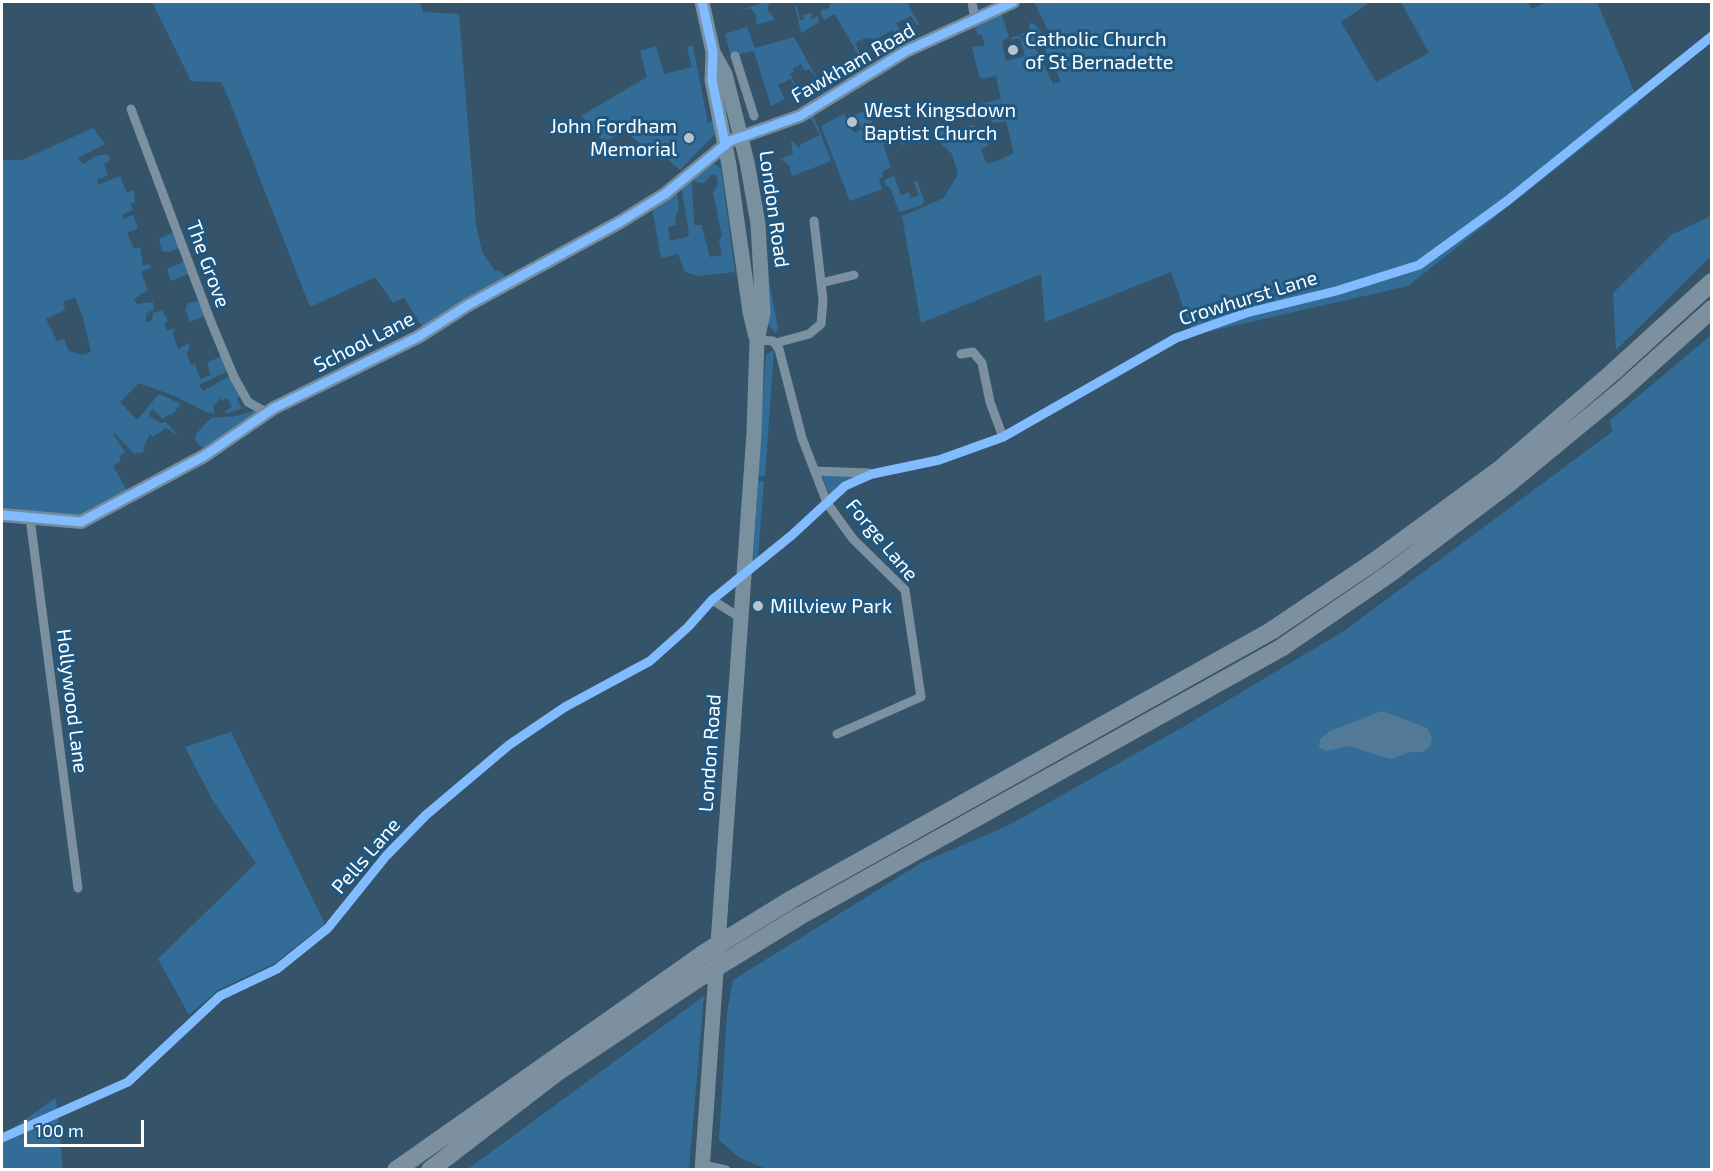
<!DOCTYPE html>
<style>
body{margin:0}
#map{position:relative;width:1713px;height:1171px;overflow:hidden;background:#35546a;font-family:"Exo 2",sans-serif}
canvas{display:block}
.frame{position:absolute;inset:0;border:3px solid #fff;pointer-events:none}
.scale{position:absolute;left:24px;top:1120px;width:120px;height:27px;box-sizing:border-box;border:3px solid #fff;border-top:0;padding-left:8px;font-size:18px;line-height:21px;white-space:nowrap;color:#fff;-webkit-text-stroke:4px #1f5780;paint-order:stroke}
</style>
<div id="map">
<canvas width="1713" height="1171"></canvas>
<div class="frame"></div>
<div class="scale">100 m</div>
</div>
<script>
const c = document.querySelector('canvas').getContext('2d');
c.lineJoin = 'round';
function fillPath(path, color) { c.fillStyle = color; c.fill(path, 'evenodd'); }
const shape = rows => new Path2D(rows.map(r => 'M' + r).join(''));
function trace(path, color, width, dash) { c.strokeStyle = color; c.lineWidth = width; c.lineCap = dash ? 'butt' : 'round'; c.setLineDash(dash || []); c.stroke(path); }
function write(font, color, halo, rows, align = 'center') {
  c.font = font + ' "Exo 2",sans-serif'; c.lineWidth = 6; c.setLineDash([]); c.textBaseline = 'middle'; c.strokeStyle = halo; c.fillStyle = color; for (const [text, x, y, turn = 0] of rows) {
    c.save(); c.translate(x, y); c.rotate((+turn || 0) * Math.PI / 180); c.textAlign = isNaN(turn) ? turn : align; if (halo) c.strokeText(text, 0, 0); c.fillText(text, 0, 0); c.restore();
  }
}
fillPath(shape([
 [152,2,420,2,423,12,459,14,476,224,482,252,495,271,500,271,507,278,423,328,404,298,393,303,375,277,310,307,226,92,221,82,191,81],
 [764,2,773,2,768,5,768,11,775,19,756,25,756,15,750,8,735,12],
 [829,2,907,2,919,24,917,25,911,16,896,23,902,33,897,37,892,30,878,38,882,46,877,48,871,38,862,39,863,45,861,40,855,43,862,57,860,58,835,14,824,20,820,12,824,8,827,10,830,6],
 [1034,2,1370,2,1341,22,1376,82,1429,53,1401,2,1528,2,1532,9,1546,2,1597,2,1639,103,1408,286,1193,335,1171,272,1045,322,1041,274,921,323,902,216,944,198,958,174,952,154,937,140,939,130,952,130,974,125,977,137,985,133,988,146,981,149,986,163,995,162,1014,153,1006,121,993,123,990,118,984,119,980,104,1001,99,996,76,982,79,979,76,972,47,985,46,982,35,978,35,974,26,1001,13,1009,37,1002,42,1006,61,1025,56,1020,38,1012,40,1011,37,1019,36,1038,52,1053,84,1061,81,1045,50,1049,32],
 [795,6,797,6,800,20,804,20,803,15,811,13,812,19,818,16,819,22,801,33],
 [1029,23,1035,24,1043,35,1037,48,1020,34,1030,32],
 [747,27,755,48,794,37,817,79,809,69,805,71,801,64,793,68,794,71,790,74,799,92,790,79,778,85,785,99,771,106,754,51,731,56,725,34],
 [656,46,664,74,692,67,687,47,693,46,708,123,712,121,711,110,717,132,680,170,665,157,662,160,624,131,604,142,581,116,647,77,640,51],
 [867,110,873,125,862,129,866,139,870,138,872,143,884,132,899,128,905,148,899,139,883,144,891,167,882,172,883,177,879,179,882,189,850,201,821,126,844,114,854,133,862,129,855,115],
 [808,116,813,116,816,122,831,161,792,176,789,165,780,159,793,154,791,142,793,141,799,149,801,144,820,135,812,120,805,118],
 [93,128,105,144,77,158,83,164,96,156,108,154,110,160,104,164,108,175,97,180,98,185,120,176,127,193,134,190,135,202,130,204,133,210,122,215,124,219,133,215,138,228,127,233,134,249,140,247,143,266,149,264,151,268,141,272,148,290,134,299,137,304,153,302,154,309,146,314,146,323,152,320,153,313,162,310,168,321,164,324,167,331,175,328,173,334,178,349,190,343,187,355,191,365,195,364,200,379,211,375,207,363,221,356,228,371,199,385,203,391,230,376,241,396,237,399,242,409,247,407,245,403,248,407,227,413,224,412,232,407,227,398,222,401,220,398,213,407,215,414,206,412,175,396,139,383,120,402,137,420,159,394,181,404,171,416,169,414,163,419,153,409,150,412,149,416,160,423,166,422,178,435,166,428,153,437,150,434,143,448,145,451,140,454,138,452,135,455,115,433,113,434,125,452,119,457,121,461,113,466,129,494,82,518,2,512,2,160,22,160],
 [75,297,83,318,91,352,83,355,69,351,64,339,57,341,46,319,65,310,63,302],
 [714,164,721,168,735,272,698,276,685,272,678,254,661,258,652,207,677,194,679,209,675,217,676,225,668,227,670,241,687,237,689,233,681,185,689,181,692,183,694,225,701,225,710,257,722,255,719,241,722,236,713,193,718,184,716,175,711,175,704,183,695,182,692,178],
 [894,176,901,195,909,192,911,198,919,195,914,182,917,181,924,200,922,205,899,212,890,187,886,186,884,180],
 [764,215,770,287,778,328,775,333,767,323,762,219],
 [1711,216,1711,256,1616,350,1613,293,1671,235],
 [173,232,179,248,169,252,162,251,159,239],
 [184,262,189,274,171,281,167,269],
 [198,301,205,316,190,322,185,309,188,303],
 [1711,335,1711,1169,769,1170,740,1158,719,1140,727,1013,733,980,921,863,1009,825,1183,727,1344,631,1613,431,1609,421],
 [774,350,765,476,761,477,757,474,766,355],
 [253,411,259,412,205,451,195,440,196,434,211,418,237,416],
 [822,475,856,476,830,496],
 [758,481,764,481,758,558,753,560],
 [231,732,325,924,275,963,218,990,189,1015,158,959,256,863,213,801,185,747],
 [704,996,689,1169,468,1169],
 [56,1098,63,1169,2,1170,2,1135]
]), '#336d97');
fillPath(shape([
 [1382,711,1427,728,1432,737,1430,746,1423,752,1410,752,1391,759,1348,746,1326,751,1319,747,1320,739,1330,731]
]), '#527996');
trace(shape([
 [972,2,975,20],
 [735,56,754,116],
 [131,109,211,322,234,377,248,402,264,411,271,409],
 [821,283,854,275],
 [757,340,773,341,779,349,802,438,827,503,853,539,905,590,921,697,837,734],
 [776,343,809,334,821,324,823,300,814,221],
 [961,354,973,352,982,363,990,402,1003,437],
 [815,471,869,473],
 [30,518,78,888],
 [712,600,741,618],
 [2,1138,128,1082,220,996,277,969,328,928,386,856,426,815,509,745,565,707,650,661,688,627,712,600,792,535,845,486,872,474,939,460,1003,437,1176,338,1246,313,1336,291,1419,265,1507,201,1712,36],
 [703,1165,726,1170]
]), '#7b90a0', 9);
trace(shape([
 [2,515,81,522,204,456,274,408,418,337,468,305,620,222,665,194,730,141,800,116,906,51,1013,2]
]), '#768c9d', 14);
trace(shape([
 [702,2,713,52,712,80,729,165,750,312,756,337],
 [702,1170,754,433,757,340,763,313,758,224,747,162,725,74,713,52]
]), '#79909f', 15);
trace(shape([
 [732,936,792,899,1271,631,1375,561,1499,470,1612,373,1712,282],
 [730,959,800,916,1281,648,1389,574,1508,484,1622,390,1712,309],
 [396,1170,703,954],
 [430,1170,556,1073,702,976]
]), '#7c90a0', 18);
trace(shape([
 [703,954,732,936],
 [702,976,730,959]
]), '#7c90a0', 18);
trace(shape([
 [702,2,713,52,712,80,725,144],
 [2,515,81,522,204,456,274,408,418,337,468,305,620,222,665,194,730,141,800,116,906,51,1013,2],
 [2,1138,128,1082,220,996,277,969,328,928,386,856,426,815,509,745,565,707,650,661,688,627,712,600,792,535,845,486,872,474,939,460,1003,437,1176,338,1246,313,1336,291,1419,265,1507,201,1712,36]
]), '#80bcff', 9);
for (const [x, y, r, color] of [
 [1013,50,6,"#b8c3cb"],
 [852,122,6,"#b8c3cb"],
 [689,138,6,"#b8c3cb"],
 [758,606,6,"#b8c3cb"]
]) { const dot = new Path2D(); dot.arc(x, y, r, 0, 2 * Math.PI); c.fillStyle = color; c.fill(dot); trace(dot, '#1f5780', 2); }
write('20px', '#fff', '#1f5780', [
 ["Catholic Church",1025,39],
 ["of St Bernadette",1025,62],
 ["West Kingsdown",864,110],
 ["Baptist Church",864,133],
 ["John Fordham",677,126,"right"],
 ["Memorial",677,149,"right"],
 ["Millview Park",770,606]
], 'left');
write('20px', '#fff', '#1f5780', [
 ["Fawkham Road",853,63,-30],
 ["London Road",774,209,82],
 ["The Grove",208,264,70],
 ["Crowhurst Lane",1248,298,-17],
 ["School Lane",364,342,-27],
 ["Forge Lane",882,540,50],
 ["Hollywood Lane",72,701,83],
 ["London Road",710,753,-86],
 ["Pells Lane",366,856,-49]
]);
</script>
